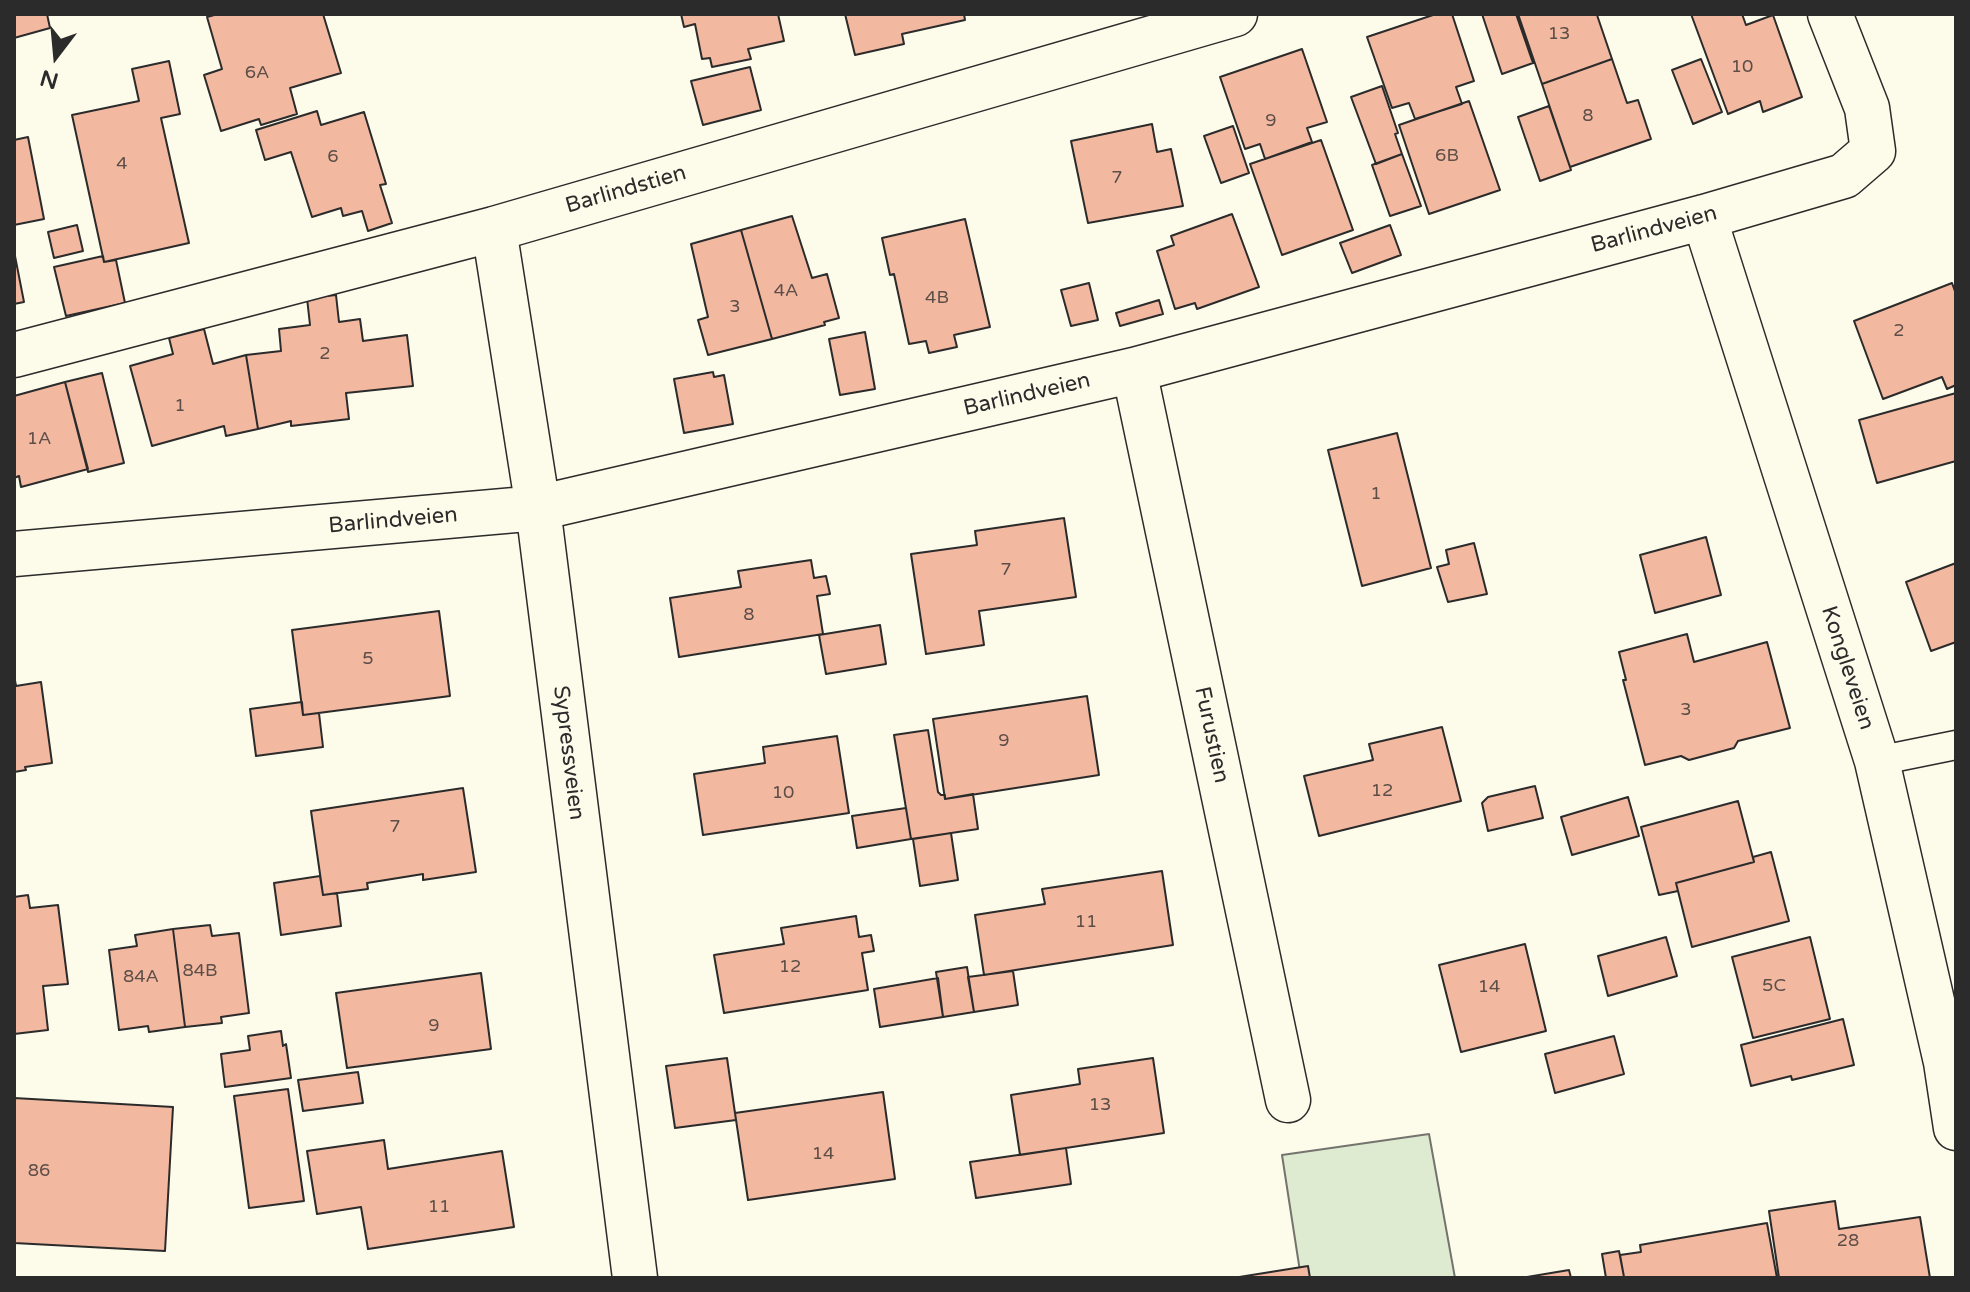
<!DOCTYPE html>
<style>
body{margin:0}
#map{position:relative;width:1970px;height:1292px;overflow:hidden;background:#fdfbea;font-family:"Varela Round",sans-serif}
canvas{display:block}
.frame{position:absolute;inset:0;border:16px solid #2b2b2b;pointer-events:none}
.north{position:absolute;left:16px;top:16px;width:80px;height:80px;-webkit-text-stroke:6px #fdfbea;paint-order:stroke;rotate:196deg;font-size:22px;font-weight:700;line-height:32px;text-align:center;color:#2b2b2b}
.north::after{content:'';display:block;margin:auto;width:28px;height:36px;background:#2b2b2b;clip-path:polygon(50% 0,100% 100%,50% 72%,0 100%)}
</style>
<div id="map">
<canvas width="1970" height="1292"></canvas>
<div class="frame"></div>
<div class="north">N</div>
</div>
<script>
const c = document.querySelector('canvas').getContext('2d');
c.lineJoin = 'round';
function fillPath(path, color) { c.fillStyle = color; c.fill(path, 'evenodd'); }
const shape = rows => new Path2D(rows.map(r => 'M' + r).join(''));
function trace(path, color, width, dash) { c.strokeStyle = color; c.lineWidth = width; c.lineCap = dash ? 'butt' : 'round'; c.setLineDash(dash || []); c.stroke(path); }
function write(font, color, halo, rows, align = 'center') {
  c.font = font + ' "Varela Round",sans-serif'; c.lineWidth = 6; c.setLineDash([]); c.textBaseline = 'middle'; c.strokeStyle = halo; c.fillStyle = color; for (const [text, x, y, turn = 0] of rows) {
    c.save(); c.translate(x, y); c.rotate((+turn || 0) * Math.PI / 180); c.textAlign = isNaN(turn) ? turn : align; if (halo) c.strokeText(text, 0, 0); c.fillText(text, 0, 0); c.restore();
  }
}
const green = shape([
 [1429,1134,1455,1278,1301,1278,1282,1155,1429,1134]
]);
fillPath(green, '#deebd1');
trace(green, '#74746e', 2);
const building = shape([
 [14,14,47,14,50,28,14,38,14,14],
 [218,14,323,14,341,73,290,88,297,114,261,125,259,119,221,131,204,75,222,69,207,17,218,14],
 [681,14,778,14,784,41,748,49,751,59,712,67,710,58,702,59,695,24,684,27,681,14],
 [845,14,964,14,965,20,902,34,904,44,855,55,845,14],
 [1436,14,1452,14,1474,81,1456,87,1462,104,1415,119,1409,103,1392,108,1367,37,1436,14],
 [1482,14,1516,14,1533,63,1502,74,1482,14],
 [1518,14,1600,14,1597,15,1612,59,1542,84,1518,14],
 [1691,14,1742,14,1746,25,1773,15,1802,97,1763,112,1760,101,1728,114,1691,14],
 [1302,49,1327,122,1307,128,1312,142,1265,159,1260,144,1245,149,1220,77,1302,49],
 [1612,59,1627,103,1638,100,1651,139,1570,167,1542,84,1612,59],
 [1701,59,1722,112,1693,124,1672,70,1701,59],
 [169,61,180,114,161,118,189,243,104,262,72,115,139,101,132,69,169,61],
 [750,67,761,110,703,125,691,81,750,67],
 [1382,86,1398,133,1395,134,1402,154,1376,164,1351,97,1382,86],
 [1469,101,1500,190,1429,214,1399,125,1469,101],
 [1549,106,1571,170,1540,181,1518,117,1549,106],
 [317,111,321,125,364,112,386,184,380,185,392,223,368,231,362,211,343,216,341,208,312,217,291,152,265,160,256,130,317,111],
 [1152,124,1157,152,1171,149,1183,206,1088,223,1071,141,1152,124],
 [1233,126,1249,173,1221,183,1204,136,1233,126],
 [28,137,44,219,14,225,14,140,28,137],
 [1321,140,1353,230,1282,255,1250,164,1321,140],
 [1402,154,1421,206,1390,216,1372,165,1402,154],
 [1232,214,1259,287,1197,309,1195,303,1175,309,1157,251,1174,245,1171,236,1232,214],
 [792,216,812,278,827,274,839,318,824,322,825,325,772,339,741,230,792,216],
 [965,219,990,327,954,335,957,347,929,353,926,341,909,344,894,274,890,275,882,238,965,219],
 [77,225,83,251,54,258,48,232,77,225],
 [1390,225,1401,255,1352,273,1340,243,1390,225],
 [741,230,772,339,708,355,698,320,708,317,691,244,741,230],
 [14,251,24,302,14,304,14,251],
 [103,256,104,262,116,260,125,303,66,316,54,267,103,256],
 [1089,283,1098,320,1071,326,1061,290,1089,283],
 [1952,283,1956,294,1956,385,1947,389,1942,377,1883,399,1854,321,1952,283],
 [336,295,339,322,360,319,363,341,407,335,413,386,346,393,349,419,291,426,291,421,258,429,246,355,281,351,279,329,310,325,307,298,336,295],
 [1159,300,1163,314,1120,326,1116,313,1159,300],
 [204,329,213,364,246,355,258,429,226,436,224,426,152,446,130,366,173,354,169,338,204,329],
 [865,332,875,389,840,395,829,339,865,332],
 [713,372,714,377,724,375,733,424,684,433,674,379,713,372],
 [102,373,124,463,88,472,65,382,102,373],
 [65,382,88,469,21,487,19,476,14,478,14,396,65,382],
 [1956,393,1956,461,1877,483,1859,420,1956,393],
 [1397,433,1431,568,1362,586,1328,450,1397,433],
 [1064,518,1076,597,979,611,984,645,926,654,911,554,977,545,975,531,1064,518],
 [1706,537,1721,595,1655,613,1640,555,1706,537],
 [1474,543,1487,594,1448,602,1437,567,1449,564,1446,550,1474,543],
 [811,560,814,578,826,576,830,594,817,596,823,634,679,657,670,598,741,587,738,571,811,560],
 [1956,563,1956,642,1931,651,1906,582,1956,563],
 [439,611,450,696,303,715,292,630,439,611],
 [880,625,886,664,826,674,819,635,880,625],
 [1687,634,1694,662,1767,642,1790,728,1738,741,1734,748,1689,760,1681,756,1645,765,1623,680,1626,680,1619,652,1687,634],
 [14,675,16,686,41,682,52,763,25,767,26,770,14,772,14,675],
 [1087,696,1099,775,945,799,933,719,1087,696],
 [302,702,303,715,319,713,323,747,256,756,250,709,302,702],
 [1442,727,1461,801,1319,836,1304,776,1373,760,1369,744,1442,727],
 [928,730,938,792,941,795,945,795,945,799,973,794,978,829,911,839,894,735,928,730],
 [837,736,849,813,703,835,694,774,765,763,763,747,837,736],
 [1535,786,1543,818,1488,831,1482,803,1488,797,1535,786],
 [463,788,476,872,423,880,423,874,367,883,368,889,323,895,311,811,463,788],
 [1628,797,1639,836,1572,855,1561,817,1628,797],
 [1738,801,1754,862,1676,883,1678,891,1659,895,1641,827,1738,801],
 [906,808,911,839,857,848,852,816,906,808],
 [951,833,958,880,920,886,913,839,951,833],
 [1771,852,1789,921,1692,947,1676,883,1754,862,1753,857,1771,852],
 [1162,871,1173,945,984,975,975,915,1045,904,1042,889,1162,871],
 [320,876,323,895,337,893,341,926,281,935,274,883,320,876],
 [28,895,30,908,58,905,68,984,43,986,48,1030,14,1034,14,897,28,895],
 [856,916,859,937,871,935,874,951,862,953,868,990,724,1013,714,955,784,944,781,928,856,916],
 [210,925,212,936,239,933,249,1013,221,1017,222,1023,185,1027,173,929,210,925],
 [173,929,185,1027,149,1032,148,1026,119,1030,109,950,137,946,135,935,173,929],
 [1666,937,1677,976,1608,996,1598,956,1666,937],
 [1810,937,1830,1019,1753,1038,1732,957,1810,937],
 [1525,944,1546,1031,1461,1052,1439,965,1525,944],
 [967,967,974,1012,943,1017,936,972,967,967],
 [1013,971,1018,1005,974,1012,968,977,1013,971],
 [481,973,491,1049,347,1068,336,993,481,973],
 [938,978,943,1017,880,1027,874,989,938,978],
 [1843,1019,1854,1065,1792,1080,1791,1076,1751,1086,1741,1045,1843,1019],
 [281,1031,283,1046,286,1044,291,1078,225,1087,221,1054,250,1050,248,1036,281,1031],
 [1614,1036,1624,1074,1555,1093,1545,1054,1614,1036],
 [727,1058,736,1120,675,1128,666,1066,727,1058],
 [1153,1058,1164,1133,1020,1155,1011,1095,1080,1084,1078,1069,1153,1058],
 [358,1072,363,1103,303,1111,298,1080,358,1072],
 [288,1089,304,1201,249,1208,234,1096,288,1089],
 [883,1092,895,1179,748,1200,735,1113,883,1092],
 [14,1098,173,1107,165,1251,14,1243,14,1098],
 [384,1140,388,1169,502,1151,514,1227,368,1249,361,1207,317,1214,307,1151,384,1140],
 [1066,1148,1071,1184,976,1198,970,1162,1066,1148],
 [1835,1201,1839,1229,1920,1217,1930,1278,1779,1278,1769,1211,1835,1201],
 [1767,1223,1777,1278,1624,1277,1620,1255,1641,1252,1640,1245,1767,1223],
 [1619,1251,1624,1277,1626,1278,1606,1278,1602,1254,1619,1251],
 [1308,1266,1310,1278,1233,1278,1308,1266],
 [1569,1270,1571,1278,1521,1278,1569,1270]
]);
fillPath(building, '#f2b8a0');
trace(building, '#2b2b2b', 2);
const service = shape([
 [1877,761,1956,745]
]);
const minor = shape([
 [1704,217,1877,761,1946,1062,1956,1128],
 [494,229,538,508,635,1278],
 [14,355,494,229,1235,14],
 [1134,370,1288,1100],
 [14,554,538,508,1134,370,1704,217,1844,176,1873,151,1867,108,1830,14]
]);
trace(service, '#2b2b2b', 31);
trace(minor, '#2b2b2b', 47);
trace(service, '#fdfbea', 28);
trace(minor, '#fdfbea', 44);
write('18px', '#5d4e48', null, [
 ["13",1559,34],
 ["10",1742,67],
 ["6A",257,73],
 ["8",1588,116],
 ["9",1271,121],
 ["6B",1447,156],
 ["6",333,157],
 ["4",122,164],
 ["7",1117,178],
 ["4A",786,291],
 ["4B",937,298],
 ["3",735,307],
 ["2",1899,331],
 ["2",325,354],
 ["1",180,406],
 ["1A",39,439],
 ["1",1376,494],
 ["7",1006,570],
 ["8",749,615],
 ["5",368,659],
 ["3",1686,710],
 ["9",1004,741],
 ["12",1382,791],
 ["10",783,793],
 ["7",395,827],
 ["11",1086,922],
 ["12",790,967],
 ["84B",200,971],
 ["84A",141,977],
 ["5C",1774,986],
 ["14",1489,987],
 ["9",434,1026],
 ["13",1100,1105],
 ["14",823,1154],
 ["86",39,1171],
 ["11",439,1207],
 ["28",1848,1241]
]);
write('22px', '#2b2b2b', '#fdfbea', [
 ["Barlindstien",626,190,-16],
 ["Barlindveien",1654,230,-15],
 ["Barlindveien",1027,395,-13],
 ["Barlindveien",393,521,-5],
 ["Kongleveien",1847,668,72],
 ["Furustien",1211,735,78],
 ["Sypressveien",568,753,83]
]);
</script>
